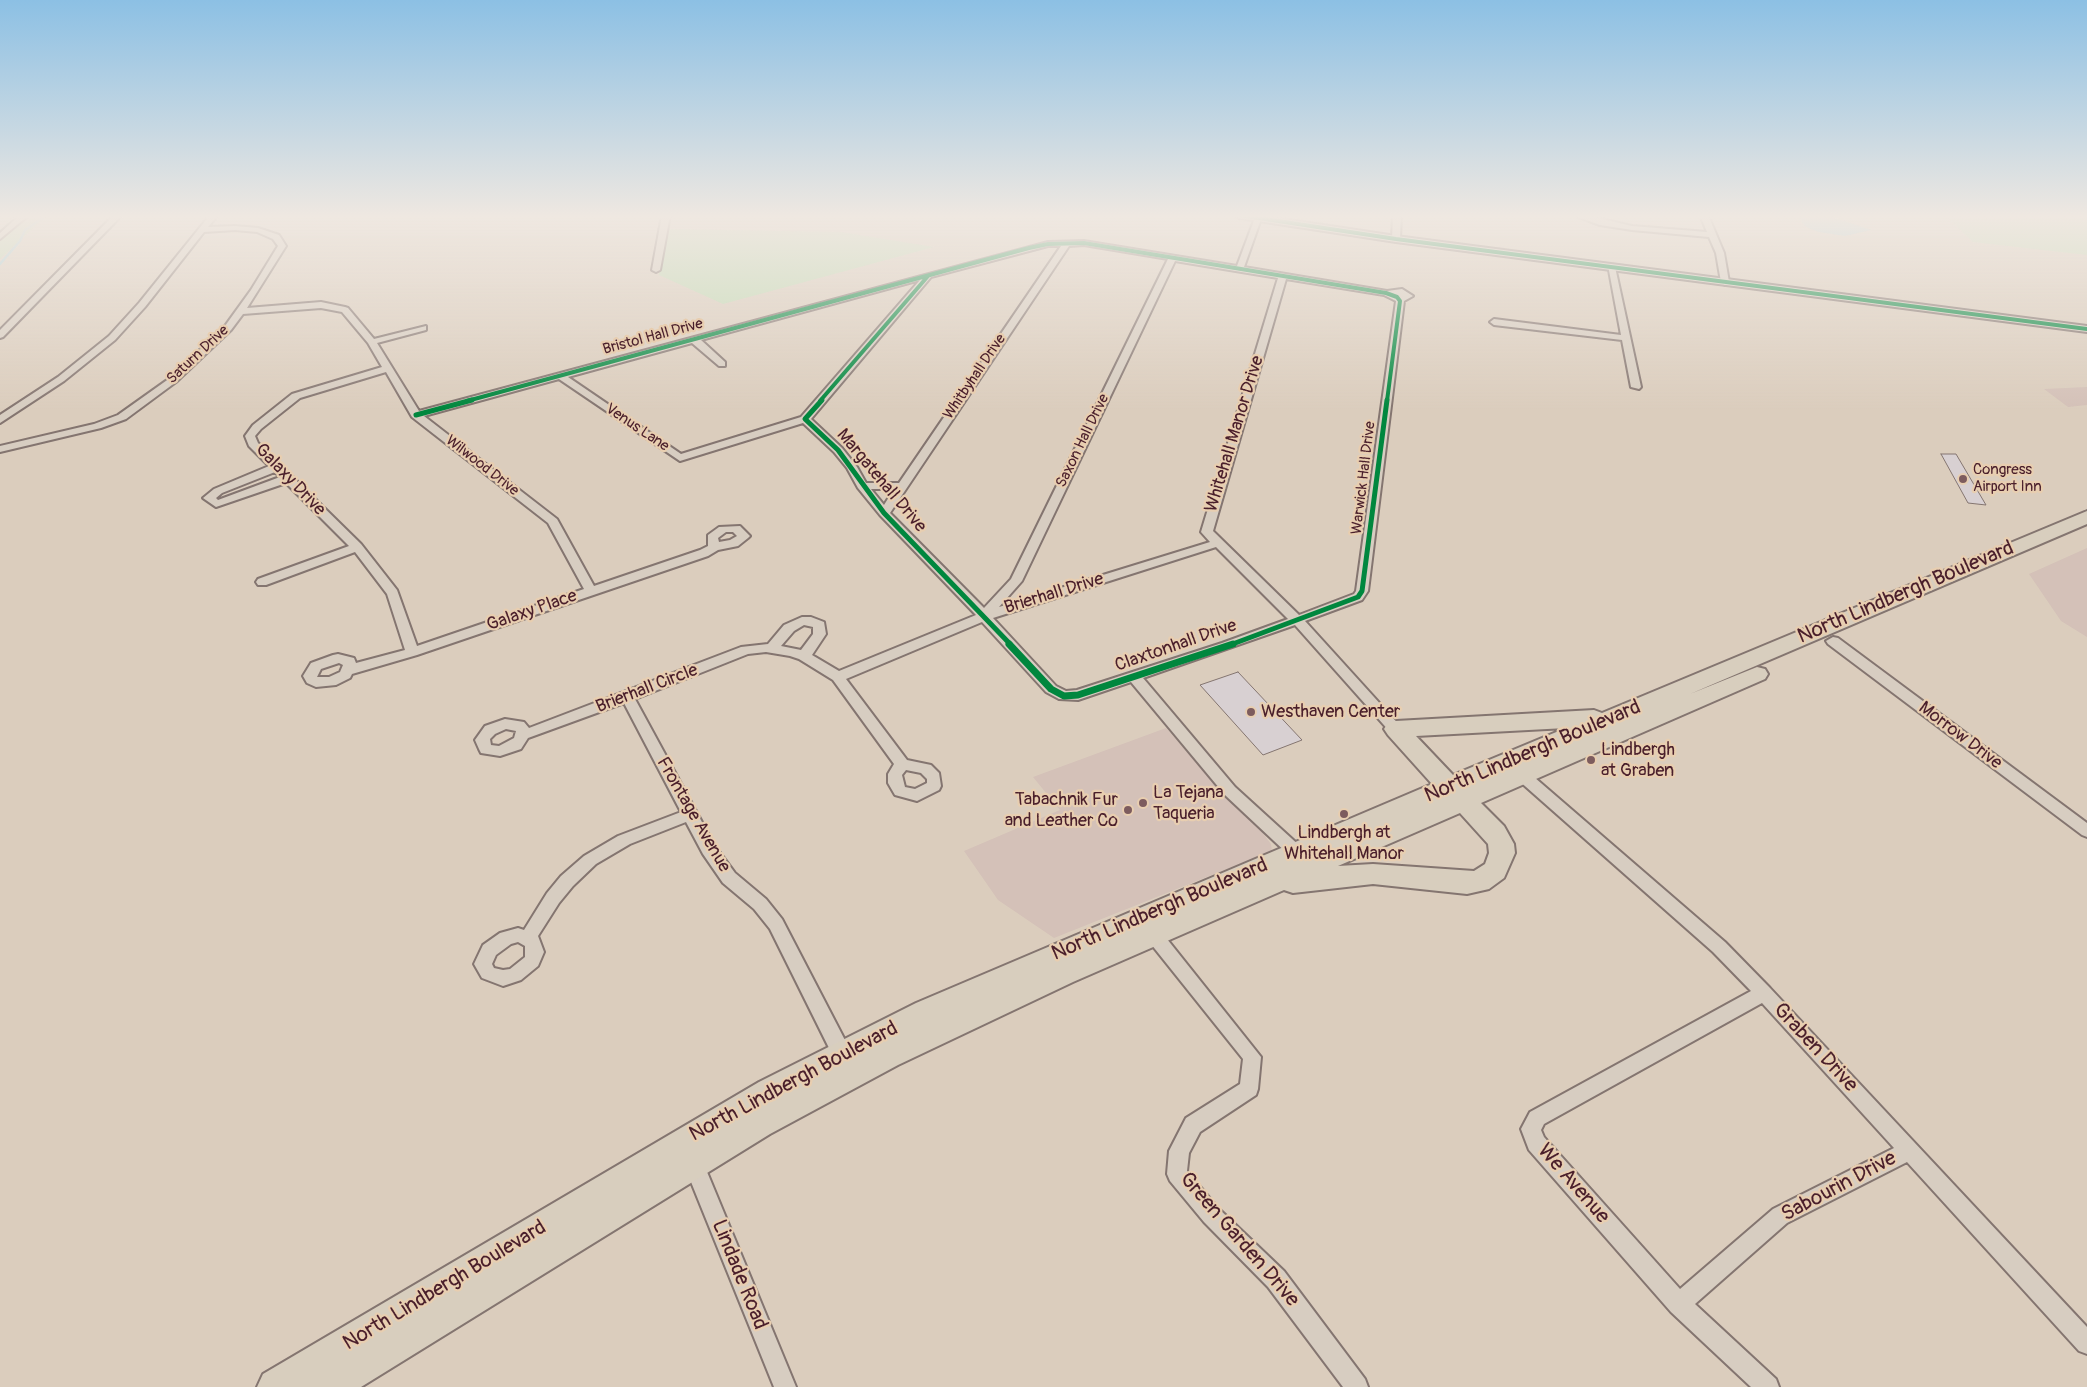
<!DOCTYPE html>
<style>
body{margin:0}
canvas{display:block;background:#dbcdbd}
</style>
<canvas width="2087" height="1387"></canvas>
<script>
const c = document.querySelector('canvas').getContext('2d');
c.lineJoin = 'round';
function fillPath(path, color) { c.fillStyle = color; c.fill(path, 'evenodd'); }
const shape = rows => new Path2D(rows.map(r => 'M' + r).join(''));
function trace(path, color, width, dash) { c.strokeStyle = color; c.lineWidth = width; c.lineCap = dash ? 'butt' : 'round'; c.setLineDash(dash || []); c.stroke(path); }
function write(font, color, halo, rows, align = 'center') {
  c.font = font + ' Pangolin,sans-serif'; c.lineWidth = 4.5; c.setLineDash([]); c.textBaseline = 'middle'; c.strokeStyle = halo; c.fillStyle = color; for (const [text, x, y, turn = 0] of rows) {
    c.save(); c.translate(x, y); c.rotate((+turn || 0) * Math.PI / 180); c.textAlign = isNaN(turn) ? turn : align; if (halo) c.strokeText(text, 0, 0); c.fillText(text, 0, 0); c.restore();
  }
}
fillPath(shape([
 [2087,387,2087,405,2068,407,2044,389],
 [2087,548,2087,637,2061,621,2029,574],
 [1166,728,1233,805,1261,831,1271,844,1272,851,1054,938,998,900,964,851,1060,810,1033,777]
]), '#d4c1b8');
fillPath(shape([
 [16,215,47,215,0,259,0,230],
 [1945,215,2087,215,2087,255,1973,242],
 [668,229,841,232,934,247,723,304,659,275]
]), '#c0dbb4');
fillPath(shape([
 [1802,215,1820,215,1839,219,1871,230,1845,236,1819,232,1806,227,1800,220]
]), '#a2d1dd');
trace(shape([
 [0,264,20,241,25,230,47,215]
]), '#a2d1dd', 2.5);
const building = shape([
 [1941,454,1956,454,1986,505,1968,503,1941,454],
 [1238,672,1302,740,1263,755,1200,685,1238,672]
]);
fillPath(building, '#d8d0d2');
trace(building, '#847570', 1);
const minor = shape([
 [20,215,29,215,0,239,0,233,20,215],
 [114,215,122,215,3,337,0,338,0,330,114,215],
 [210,215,218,215,208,227,235,226,258,228,279,235,286,246,247,308,321,302,345,307,348,308,374,339,426,326,426,330,377,343,419,411,1048,242,1084,241,1237,266,1255,218,1262,216,1244,267,1387,291,1402,289,1413,296,1404,301,1368,591,1362,600,1305,621,1403,729,1396,734,1391,733,1295,625,1143,678,1235,787,1302,848,1304,852,1302,856,1296,858,1290,856,1225,795,1131,682,1078,700,1059,699,1046,692,982,622,846,679,907,760,931,765,939,773,941,786,939,790,917,801,895,795,888,783,888,774,894,764,833,680,799,659,790,656,766,652,748,654,635,699,715,846,735,873,766,899,782,919,849,1048,851,1054,849,1060,842,1062,835,1060,770,929,754,909,723,883,703,854,686,822,630,844,596,864,573,886,559,903,538,936,544,952,538,966,521,980,503,986,482,978,474,964,483,945,500,933,518,928,524,930,547,893,561,876,584,856,618,836,681,812,624,703,528,738,521,749,500,756,481,753,479,749,475,740,485,726,505,719,524,722,529,728,741,647,768,644,784,625,802,617,811,617,824,622,826,634,812,655,839,671,976,615,880,515,858,488,847,468,834,452,803,423,680,461,559,379,424,416,557,519,594,586,700,550,708,546,708,535,719,527,740,526,750,536,748,538,738,546,718,550,708,556,417,655,352,674,350,678,336,685,316,687,307,683,303,676,311,663,333,655,338,654,354,658,356,663,405,650,387,594,355,552,266,585,258,585,256,582,258,579,349,546,286,483,216,507,203,498,214,489,269,466,249,446,245,436,253,425,292,394,382,367,368,343,342,312,321,308,243,314,231,330,176,382,126,419,101,428,0,452,0,446,94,424,118,415,170,378,225,326,251,290,278,246,273,239,257,232,235,230,204,232,145,307,115,340,64,381,0,423,0,415,58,377,109,336,139,303,210,215],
 [1084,245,1168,259,1011,579,984,608,890,513,1069,246,1084,245],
 [1048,246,1061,246,899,483,866,483,857,467,842,448,811,419,931,277,1048,246],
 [1175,261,1278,278,1201,532,1210,542,999,607,1022,581,1175,261],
 [1286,279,1384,295,1396,301,1356,591,1354,594,1299,615,1213,531,1286,279],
 [920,280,801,417,681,454,568,377,692,343,719,366,725,366,725,362,701,340,920,280],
 [386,372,412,417,548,523,584,589,417,646,397,590,361,544,258,443,255,436,261,429,300,398,386,372],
 [275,472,280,477,218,500,216,498,222,493,275,472],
 [871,489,894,489,884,505,871,489],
 [726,532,733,532,737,536,730,540,719,542,718,538,726,532],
 [1216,547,1288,619,1222,643,1077,690,1066,691,1056,686,993,618,1216,547],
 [804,625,813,627,813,634,801,650,781,646,794,631,804,625],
 [339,663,343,665,340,672,329,677,317,677,321,669,339,663],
 [506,729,516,731,514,738,499,746,491,745,490,739,495,734,506,729],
 [906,770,921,773,927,779,927,783,915,789,905,787,902,775,906,770],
 [518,942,525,946,525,957,510,969,503,970,494,968,492,964,496,955,511,944,518,942],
 [662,215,670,215,660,270,656,272,652,270,662,215],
 [1393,215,1401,215,1400,239,1396,241,1392,239,1393,215],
 [1573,215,1585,215,1632,226,1707,232,1700,215,1708,215,1724,253,1729,282,1725,285,1721,282,1716,253,1709,237,1632,230,1600,225,1573,215],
 [1608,265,1615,267,1641,387,1639,389,1631,387,1622,340,1494,325,1490,322,1494,319,1621,335,1608,265],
 [1833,637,1838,638,2087,823,2087,837,2082,835,1828,644,1826,641,1833,637],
 [1522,770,1527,771,1725,942,1770,988,2087,1327,2087,1354,2079,1351,1907,1162,1787,1223,1695,1304,1776,1379,1779,1387,1751,1387,1671,1312,1529,1150,1521,1129,1530,1112,1751,991,1713,952,1517,779,1515,775,1517,771,1522,770],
 [1762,1003,1894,1148,1773,1209,1680,1289,1544,1137,1541,1130,1544,1124,1762,1003],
 [1153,927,1159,929,1261,1057,1258,1089,1256,1095,1200,1132,1189,1153,1187,1171,1218,1208,1284,1271,1365,1379,1368,1387,1343,1387,1268,1287,1204,1222,1170,1181,1167,1174,1169,1151,1186,1118,1240,1084,1243,1059,1147,939,1145,934,1147,929,1153,927],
 [693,1152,700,1155,796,1387,774,1387,683,1162,686,1155,693,1152]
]);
const tertiary = shape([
 [1235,215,1257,215,1396,236,2087,326,2087,332,1396,242,1239,218,1235,215]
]);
const trunk = shape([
 [2087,511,2087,524,1690,694,1757,667,1765,669,1768,674,1765,679,1481,803,1504,826,1514,844,1515,853,1504,878,1489,889,1467,894,1373,884,1293,893,1284,890,1073,982,898,1065,770,1134,361,1387,257,1387,263,1374,759,1082,916,1003,1432,784,1388,735,1384,729,1388,723,1396,721,1594,710,1602,713,2087,511],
 [1566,728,1453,775,1416,736,1566,728],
 [1460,813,1488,844,1489,853,1485,864,1474,871,1373,864,1338,866,1460,813]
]);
trace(minor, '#847570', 4);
trace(tertiary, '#847570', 4);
trace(trunk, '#847570', 4);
fillPath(minor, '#d7cdc1');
fillPath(tertiary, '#d7cdc1');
fillPath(trunk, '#d8cebe');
trace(shape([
 [1239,215,1396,239,2087,329],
 [467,401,1029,248,1048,244,1084,243,1386,293,1397,297,1400,301,1387,401],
 [820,401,928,276]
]), '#00873e', 4);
trace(shape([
 [822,400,805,419,838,450,884,513,1011,645],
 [416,415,472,400],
 [1230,645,1358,597,1362,591,1387,400]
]), '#00873e', 5);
trace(shape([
 [1009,644,1051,689,1064,696,1078,695,1233,644]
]), '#00873e', 7);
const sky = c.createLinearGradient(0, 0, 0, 409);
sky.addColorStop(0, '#8cc0e4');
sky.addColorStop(0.53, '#efe8e1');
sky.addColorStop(1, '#efe8e100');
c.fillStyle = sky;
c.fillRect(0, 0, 2087, 409);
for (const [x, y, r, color] of [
 [1963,479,5,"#7d5c5e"],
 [1251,712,5,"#7d5c5e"],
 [1591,760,5,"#7d5c5e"],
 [1143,803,5,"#7d5c5e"],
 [1128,810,5,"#7d5c5e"],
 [1344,814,5,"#7d5c5e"]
]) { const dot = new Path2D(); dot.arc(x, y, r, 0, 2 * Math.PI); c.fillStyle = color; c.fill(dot); trace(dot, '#e8ceb0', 2); }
write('15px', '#4a1f2b', '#e8ceb0', [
 ["Bristol Hall Drive",653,337,-15],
 ["Saturn Drive",198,355,-43],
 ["Whitbyhall Drive",975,377,-56],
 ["Venus Lane",637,428,34],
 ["Saxon Hall Drive",1083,441,-64],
 ["Wilwood Drive",482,466,38],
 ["Warwick Hall Drive",1364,478,-83]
]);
write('15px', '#4a1f2b', '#e8ceb0', [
 ["Congress",1973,470],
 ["Airport Inn",1973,487]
], 'left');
write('18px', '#4a1f2b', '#e8ceb0', [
 ["Whitehall Manor Drive",1235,434,-73],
 ["Galaxy Drive",290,480,46],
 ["Margatehall Drive",881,481,50],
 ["Brierhall Drive",1054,594,-17],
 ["Galaxy Place",532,611,-19],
 ["Claxtonhall Drive",1176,646,-19],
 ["Brierhall Circle",647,689,-21],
 ["Morrow Drive",1960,736,37],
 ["Frontage Avenue",693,815,60]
]);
write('18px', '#4a1f2b', '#e8ceb0', [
 ["Westhaven Center",1261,712],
 ["Lindbergh",1601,750],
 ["at Graben",1601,771],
 ["La Tejana",1153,793],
 ["Taqueria",1153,814],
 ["Tabachnik Fur",1118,800,"right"],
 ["and Leather Co",1118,821,"right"],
 ["Lindbergh at",1344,833,"center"],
 ["Whitehall Manor",1344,854,"center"]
], 'left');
write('21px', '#4a1f2b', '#e8ceb0', [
 ["North Lindbergh Boulevard",1906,593,-23],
 ["North Lindbergh Boulevard",1533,752,-23],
 ["North Lindbergh Boulevard",1160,910,-23],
 ["Graben Drive",1815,1048,47],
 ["North Lindbergh Boulevard",794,1082,-28],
 ["We Avenue",1573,1184,49],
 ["Sabourin Drive",1839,1187,-28],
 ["Green Garden Drive",1239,1240,49],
 ["Lindade Road",739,1275,68],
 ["North Lindbergh Boulevard",445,1286,-31]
]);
</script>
